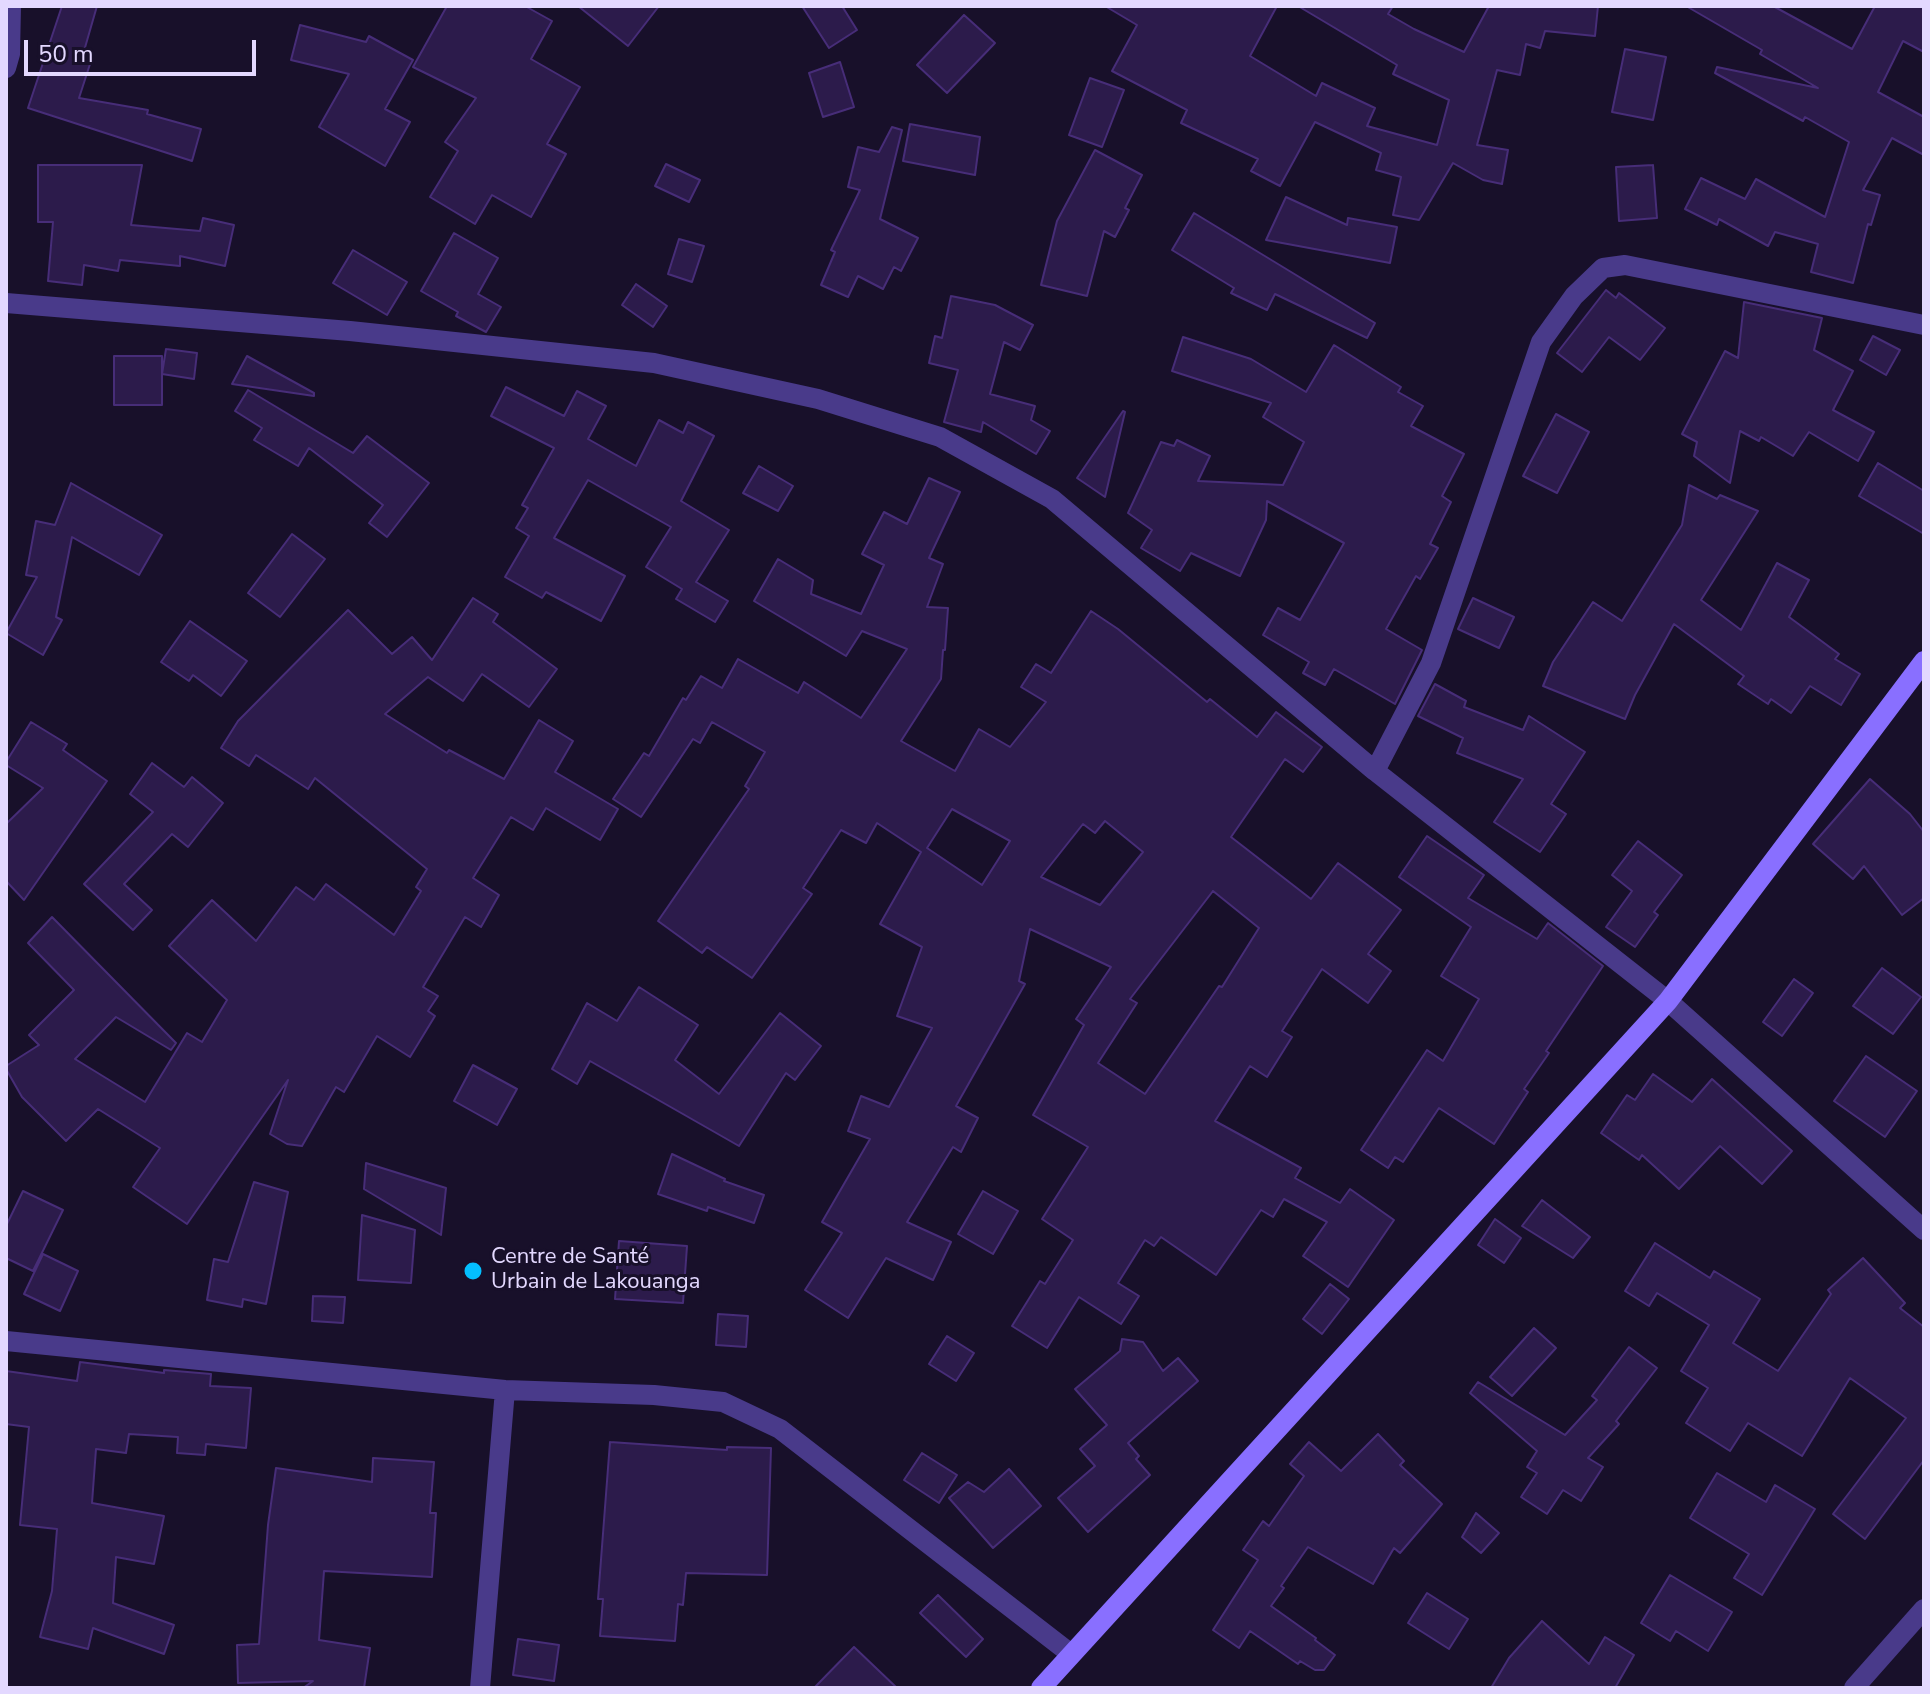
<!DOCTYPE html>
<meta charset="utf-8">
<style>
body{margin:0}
#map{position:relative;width:1930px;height:1694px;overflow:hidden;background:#18102a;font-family:"Nunito Sans",sans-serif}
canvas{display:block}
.frame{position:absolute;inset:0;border:8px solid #e3d8ff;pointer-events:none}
.scale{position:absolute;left:24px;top:40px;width:232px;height:36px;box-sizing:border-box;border:4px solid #e3d8ff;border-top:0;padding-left:10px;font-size:24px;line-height:28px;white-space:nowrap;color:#e3d8ff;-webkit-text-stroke:6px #18102a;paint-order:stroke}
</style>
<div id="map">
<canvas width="1930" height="1694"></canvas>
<div class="frame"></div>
<div class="scale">50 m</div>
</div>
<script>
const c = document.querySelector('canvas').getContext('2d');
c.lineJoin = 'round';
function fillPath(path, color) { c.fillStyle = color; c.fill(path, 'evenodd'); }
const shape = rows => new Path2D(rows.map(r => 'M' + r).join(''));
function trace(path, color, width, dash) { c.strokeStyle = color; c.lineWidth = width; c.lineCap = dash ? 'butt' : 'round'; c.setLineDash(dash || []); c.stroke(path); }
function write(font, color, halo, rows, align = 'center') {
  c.font = font + ' "Nunito Sans",sans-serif'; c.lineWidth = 6; c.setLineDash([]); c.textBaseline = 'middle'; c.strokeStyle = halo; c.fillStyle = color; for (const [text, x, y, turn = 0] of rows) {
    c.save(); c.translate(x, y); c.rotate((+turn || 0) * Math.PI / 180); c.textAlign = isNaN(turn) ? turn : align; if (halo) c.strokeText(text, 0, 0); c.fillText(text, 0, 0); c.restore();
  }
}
const building = shape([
 [62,6,97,6,82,58,91,61,79,98,148,110,147,114,201,129,192,161,28,108,62,6],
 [447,6,525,6,552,21,531,59,580,87,547,144,566,154,531,217,492,195,475,224,430,197,458,151,445,142,476,98,413,67,447,6],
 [578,6,659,6,628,46,578,6],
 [802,6,842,6,857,30,829,48,802,6],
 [1105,6,1277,6,1250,56,1316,96,1322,83,1375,108,1367,126,1437,145,1449,100,1393,74,1397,65,1298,6,1393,6,1388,14,1414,29,1464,52,1489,6,1598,6,1595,36,1545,31,1540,48,1526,44,1520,75,1497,70,1477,145,1508,150,1502,184,1483,180,1453,163,1419,220,1393,215,1401,177,1376,170,1381,153,1315,122,1280,186,1251,171,1258,159,1181,123,1187,110,1112,71,1137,25,1105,6],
 [1686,6,1773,6,1852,49,1875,6,1924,6,1924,52,1903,41,1878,92,1924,117,1924,155,1892,138,1863,190,1880,195,1871,225,1868,224,1853,283,1811,272,1818,244,1775,232,1768,246,1719,219,1717,225,1685,209,1701,178,1745,199,1756,179,1825,217,1849,142,1805,117,1803,121,1715,73,1717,67,1818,88,1760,54,1762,50,1686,6],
 [964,15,995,43,947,93,917,65,964,15],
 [300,25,366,42,369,36,413,60,385,109,410,122,385,166,319,127,349,74,291,60,300,25],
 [1625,49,1666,57,1653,120,1612,112,1625,49],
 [840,62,854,107,823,117,809,73,840,62],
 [1090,78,1124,90,1102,147,1069,135,1090,78],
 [910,124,980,137,975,175,903,161,910,124],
 [892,127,902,130,880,219,918,238,901,271,894,267,883,289,858,276,848,297,821,285,835,252,831,250,860,190,848,187,858,147,879,152,892,127],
 [1095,150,1142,175,1125,208,1129,210,1115,237,1104,231,1087,296,1041,285,1057,221,1095,150],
 [666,164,700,180,689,202,655,186,666,164],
 [38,165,142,165,131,225,200,231,203,218,234,225,225,266,180,256,180,266,120,260,118,271,84,265,82,285,48,281,53,222,38,222,38,165],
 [1653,165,1657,218,1619,221,1616,167,1653,165],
 [1286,197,1347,225,1348,218,1397,227,1390,263,1266,240,1286,197],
 [1194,213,1375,323,1367,338,1275,294,1267,310,1231,293,1234,288,1172,250,1194,213],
 [454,233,498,258,478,294,501,307,486,332,456,316,458,312,421,291,454,233],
 [679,239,704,246,692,282,668,274,679,239],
 [353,250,407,282,387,315,333,283,353,250],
 [636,284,667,306,653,327,622,305,636,284],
 [1606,290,1616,298,1619,293,1665,328,1640,360,1609,337,1582,372,1557,353,1606,290],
 [951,296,995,305,1033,325,1020,350,1004,342,990,394,1035,406,1031,420,1050,431,1036,454,983,422,981,432,944,422,958,370,929,363,935,336,942,338,951,296],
 [1744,302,1822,318,1814,350,1853,371,1833,410,1874,432,1858,461,1809,432,1793,456,1761,437,1759,441,1740,431,1730,483,1694,456,1697,442,1682,434,1725,351,1738,358,1744,302],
 [1873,336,1900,350,1886,375,1860,360,1873,336],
 [1183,337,1251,359,1306,392,1334,345,1401,387,1398,392,1423,406,1411,426,1464,454,1442,496,1451,502,1430,544,1438,548,1420,579,1416,576,1386,629,1422,650,1395,704,1334,669,1325,685,1303,673,1309,662,1263,635,1278,608,1300,620,1344,543,1267,501,1266,520,1240,576,1191,553,1180,571,1141,548,1152,530,1128,513,1161,442,1174,446,1177,440,1210,456,1198,481,1283,485,1304,442,1263,417,1271,403,1172,371,1183,337],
 [166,349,197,353,194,379,162,374,162,405,114,405,114,356,162,356,162,374,166,349],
 [247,356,314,393,314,396,232,384,247,356],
 [506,387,564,416,577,391,606,406,588,439,636,466,659,420,683,433,688,422,714,436,681,501,729,530,696,582,728,601,715,622,676,599,682,589,646,567,671,527,588,480,554,538,625,576,601,621,546,592,542,598,505,577,529,536,516,528,528,508,522,505,554,448,491,416,506,387],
 [248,390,353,453,367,436,429,483,387,537,369,523,383,505,309,448,298,466,254,440,262,428,235,411,248,390],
 [1123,411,1125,412,1105,497,1077,478,1123,411],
 [1556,414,1589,432,1557,493,1523,476,1556,414],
 [1878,463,1924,491,1924,534,1859,496,1878,463],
 [759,466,793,486,778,511,743,493,759,466],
 [929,478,960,492,929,558,943,564,927,607,948,608,945,650,943,650,941,679,901,741,955,771,979,729,1010,747,1046,702,1021,687,1036,664,1051,673,1091,611,1118,629,1207,702,1210,699,1257,737,1276,712,1322,747,1303,772,1285,759,1231,837,1311,899,1338,863,1401,910,1368,954,1391,971,1368,1003,1322,969,1282,1031,1292,1037,1267,1077,1250,1066,1215,1121,1301,1168,1295,1178,1340,1203,1350,1189,1394,1220,1348,1287,1303,1256,1327,1222,1284,1199,1273,1217,1261,1210,1216,1275,1161,1237,1154,1246,1145,1240,1118,1283,1139,1296,1121,1324,1079,1297,1047,1348,1012,1326,1040,1281,1045,1284,1073,1240,1042,1219,1088,1147,1033,1115,1084,1025,1076,1019,1111,967,1030,929,1019,981,1025,984,956,1106,978,1118,961,1152,953,1147,907,1222,951,1242,933,1280,886,1258,848,1318,805,1290,842,1233,822,1222,870,1139,848,1131,861,1096,889,1107,932,1028,897,1016,922,947,880,924,921,852,877,823,866,843,841,830,803,888,812,894,752,978,707,947,702,953,658,921,749,789,745,786,765,752,712,722,700,743,693,739,641,817,613,799,644,753,649,756,683,698,686,700,701,676,722,688,738,659,798,693,804,682,861,718,907,649,862,631,846,656,754,601,778,559,813,580,811,594,861,614,884,565,862,554,884,512,907,524,929,478],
 [952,809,1010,841,982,885,927,848,952,809],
 [1105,821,1143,852,1100,905,1041,877,1083,824,1095,833,1105,821],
 [1213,891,1259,928,1222,987,1219,986,1145,1094,1098,1063,1137,1003,1130,999,1213,891],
 [71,483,162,535,139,575,72,537,56,617,62,620,43,655,6,633,37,577,26,575,36,521,55,525,71,483],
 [1689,485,1717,499,1720,495,1758,511,1701,600,1741,630,1777,563,1809,580,1789,617,1839,654,1835,659,1860,674,1841,705,1810,686,1791,713,1771,699,1768,704,1738,684,1744,676,1674,624,1635,695,1625,719,1543,686,1553,662,1593,602,1622,621,1682,525,1689,485],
 [292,534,325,559,280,617,248,593,292,534],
 [473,598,498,614,493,622,557,669,529,707,482,674,463,701,428,677,385,714,447,753,449,750,504,779,539,720,573,741,555,772,618,809,600,840,546,808,533,830,511,817,473,878,499,895,481,927,465,917,423,987,438,996,428,1011,435,1016,410,1057,377,1036,344,1092,336,1087,302,1146,287,1144,270,1134,288,1080,187,1224,133,1187,160,1148,98,1109,66,1141,22,1097,6,1069,6,1066,39,1045,29,1035,74,990,28,943,52,917,176,1043,171,1050,116,1017,75,1059,145,1102,187,1033,202,1042,227,1000,169,946,212,900,256,941,296,887,314,900,326,884,394,935,421,891,416,887,427,869,315,778,308,789,256,755,249,766,221,748,238,721,348,610,392,654,412,637,432,660,473,598],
 [1473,598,1514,617,1499,648,1458,629,1473,598],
 [190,621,247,661,221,696,193,675,189,681,161,662,190,621],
 [1435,684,1466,701,1464,707,1523,730,1529,716,1585,752,1551,804,1566,814,1540,852,1494,822,1523,779,1457,753,1463,738,1418,716,1435,684],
 [31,722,67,744,63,750,107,781,24,900,6,881,6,824,43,788,6,765,6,762,31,722],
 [152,763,184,787,192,777,223,803,188,847,172,834,124,884,152,910,133,930,84,884,153,812,130,794,152,763],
 [1870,779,1910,814,1924,832,1924,898,1902,915,1864,866,1853,879,1813,844,1870,779],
 [1427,836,1484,875,1468,898,1537,939,1548,923,1603,966,1546,1051,1549,1053,1524,1089,1528,1092,1494,1144,1439,1108,1403,1162,1395,1157,1388,1168,1361,1150,1427,1050,1443,1061,1479,999,1441,976,1471,927,1399,877,1427,836],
 [1638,841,1682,875,1654,912,1658,915,1635,947,1606,927,1632,891,1612,875,1638,841],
 [1882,968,1921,997,1893,1034,1853,1006,1882,968],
 [1794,979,1813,993,1782,1036,1763,1022,1794,979],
 [639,987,698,1025,675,1060,719,1094,780,1013,821,1046,795,1080,786,1073,739,1146,590,1061,577,1084,552,1069,587,1003,617,1021,639,987],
 [1866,1056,1917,1091,1885,1137,1834,1101,1866,1056],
 [473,1065,517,1089,497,1125,454,1101,473,1065],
 [1653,1074,1692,1102,1712,1079,1792,1151,1762,1184,1720,1146,1679,1189,1642,1155,1639,1160,1601,1133,1627,1095,1635,1100,1653,1074],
 [672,1154,725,1179,724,1181,764,1195,754,1223,708,1207,707,1211,658,1194,672,1154],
 [366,1163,446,1188,441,1235,364,1189,366,1163],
 [254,1182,288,1192,266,1304,243,1299,242,1307,207,1300,214,1259,228,1262,254,1182],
 [23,1191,63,1210,33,1271,6,1258,6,1226,23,1191],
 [983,1191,1018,1211,993,1254,958,1234,983,1191],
 [1542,1200,1590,1237,1573,1258,1522,1226,1542,1200],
 [362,1215,415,1230,411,1283,358,1280,362,1215],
 [1495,1219,1521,1238,1504,1263,1478,1245,1495,1219],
 [619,1241,687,1246,683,1303,615,1299,619,1241],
 [1655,1243,1710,1278,1714,1271,1760,1299,1733,1343,1778,1371,1831,1294,1828,1290,1863,1258,1905,1303,1900,1308,1924,1327,1924,1460,1865,1539,1833,1514,1906,1418,1850,1378,1802,1456,1748,1423,1730,1451,1686,1423,1708,1388,1681,1371,1709,1325,1657,1293,1649,1306,1625,1291,1655,1243],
 [43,1254,78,1271,60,1311,24,1294,43,1254],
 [1330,1284,1349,1299,1322,1334,1303,1319,1330,1284],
 [313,1296,345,1297,343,1323,312,1321,313,1296],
 [718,1314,748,1316,746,1347,716,1345,718,1314],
 [1534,1328,1556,1348,1512,1396,1490,1377,1534,1328],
 [947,1336,974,1353,956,1381,929,1364,947,1336],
 [1122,1339,1143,1342,1163,1371,1178,1358,1198,1381,1128,1443,1139,1456,1136,1459,1150,1475,1088,1532,1058,1498,1095,1466,1080,1449,1107,1425,1075,1389,1120,1351,1122,1339],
 [1629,1347,1657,1368,1616,1421,1619,1424,1588,1458,1603,1467,1581,1501,1563,1490,1547,1514,1521,1497,1537,1473,1527,1467,1537,1451,1470,1393,1478,1382,1565,1435,1597,1400,1592,1396,1629,1347],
 [80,1362,164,1373,164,1370,211,1374,210,1386,251,1388,246,1448,206,1444,205,1455,177,1453,178,1437,129,1434,126,1453,96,1449,92,1503,164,1516,154,1564,116,1557,113,1603,174,1625,164,1654,93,1628,88,1649,40,1637,52,1591,57,1529,20,1525,29,1427,6,1424,6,1371,77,1381,80,1362],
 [1378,1434,1404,1461,1400,1465,1442,1504,1400,1553,1394,1548,1373,1584,1308,1547,1281,1586,1284,1588,1271,1606,1316,1638,1315,1640,1335,1655,1324,1670,1315,1670,1300,1661,1298,1664,1250,1631,1239,1648,1213,1630,1258,1560,1243,1550,1263,1521,1269,1526,1304,1476,1290,1464,1309,1442,1341,1471,1378,1434],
 [610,1442,727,1450,727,1447,771,1448,767,1575,686,1573,683,1605,678,1604,675,1641,600,1636,603,1599,598,1599,610,1442],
 [922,1453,957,1475,939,1503,904,1480,922,1453],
 [373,1458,434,1462,430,1513,436,1513,432,1577,324,1571,319,1640,370,1648,364,1688,303,1688,313,1681,238,1683,237,1645,259,1644,268,1525,276,1468,372,1482,373,1458],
 [1009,1469,1041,1506,993,1548,949,1498,968,1482,984,1492,1009,1469],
 [1717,1473,1766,1502,1775,1485,1815,1509,1762,1595,1734,1578,1749,1554,1690,1518,1717,1473],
 [1476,1513,1499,1533,1481,1553,1462,1537,1476,1513],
 [1670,1575,1732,1612,1708,1651,1676,1631,1670,1641,1641,1623,1670,1575],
 [1427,1593,1468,1619,1449,1649,1408,1623,1427,1593],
 [938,1595,983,1639,966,1657,920,1613,938,1595],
 [1542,1621,1589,1664,1605,1637,1634,1655,1615,1688,1491,1688,1509,1658,1542,1621],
 [518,1639,559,1645,554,1681,513,1675,518,1639],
 [854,1647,897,1688,814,1688,854,1647]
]);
fillPath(building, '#2c1b4b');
trace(building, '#472d78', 2);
trace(shape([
 [6,68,10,54,11,6],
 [6,303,350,331,654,363,818,399,940,437,1052,499,1375,771,1668,1001,1924,1230],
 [1375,771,1431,663,1541,342,1574,296,1603,268,1625,265,1924,325],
 [6,1341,505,1390,654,1395,723,1402,780,1429,1071,1654],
 [480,1688,505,1390],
 [1854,1688,1924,1609]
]), '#493a8a', 20);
trace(shape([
 [1041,1688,1668,1001,1924,661]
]), '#896fff', 20);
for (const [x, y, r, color] of [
 [473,1271,10,"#04bfff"]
]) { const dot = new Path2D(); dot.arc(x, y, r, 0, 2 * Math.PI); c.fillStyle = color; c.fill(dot); trace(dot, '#18102a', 3); }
write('22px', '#e3d8ff', '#18102a', [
 ["Centre de Santé",491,1258],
 ["Urbain de Lakouanga",491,1283]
], 'left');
</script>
